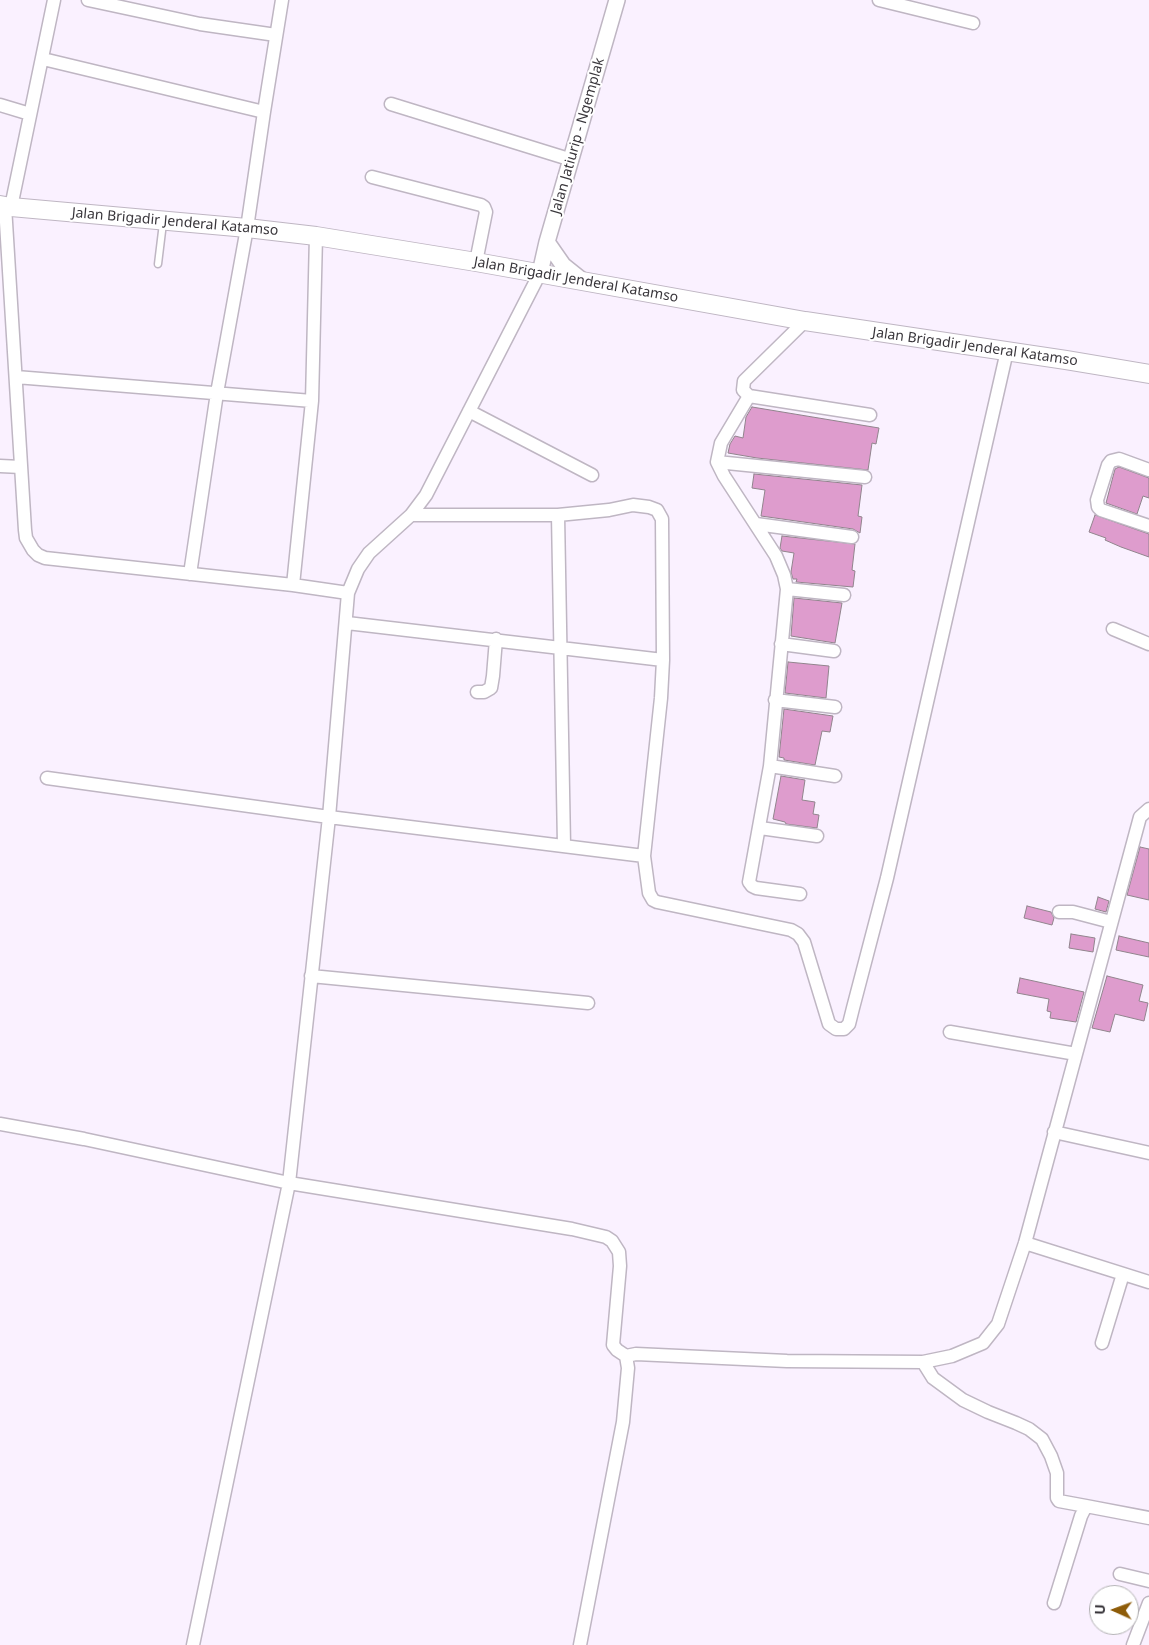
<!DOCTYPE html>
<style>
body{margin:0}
#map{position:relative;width:1149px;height:1645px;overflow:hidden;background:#faf1ff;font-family:"Noto Sans",sans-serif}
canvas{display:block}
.north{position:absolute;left:1089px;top:1585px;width:50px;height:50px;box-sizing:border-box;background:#fff;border:1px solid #b0afb1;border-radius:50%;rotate:272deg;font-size:14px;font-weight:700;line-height:20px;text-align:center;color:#39363b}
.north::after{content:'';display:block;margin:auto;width:18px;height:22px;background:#8e5c09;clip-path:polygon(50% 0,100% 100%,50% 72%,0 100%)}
</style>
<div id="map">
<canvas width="1149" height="1645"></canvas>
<div class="north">U</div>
</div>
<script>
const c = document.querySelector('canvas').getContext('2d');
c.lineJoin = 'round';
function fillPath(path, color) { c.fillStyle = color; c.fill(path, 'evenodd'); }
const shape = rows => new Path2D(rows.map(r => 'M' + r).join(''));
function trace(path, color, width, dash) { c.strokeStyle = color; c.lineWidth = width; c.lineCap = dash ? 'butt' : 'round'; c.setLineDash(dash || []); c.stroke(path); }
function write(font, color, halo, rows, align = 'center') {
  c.font = font + ' "Noto Sans",sans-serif'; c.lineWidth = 4; c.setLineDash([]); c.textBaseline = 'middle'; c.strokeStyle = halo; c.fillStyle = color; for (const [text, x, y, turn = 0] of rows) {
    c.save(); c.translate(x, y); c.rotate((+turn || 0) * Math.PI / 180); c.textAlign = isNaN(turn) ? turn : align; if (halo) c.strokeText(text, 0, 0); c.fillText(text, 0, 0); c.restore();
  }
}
const building = shape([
 [752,407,879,428,876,444,872,443,868,470,757,458,728,453,730,444,735,436,743,438,746,417,752,407],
 [1119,467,1149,478,1149,498,1143,496,1137,514,1106,503,1115,469,1119,467],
 [754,474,862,485,858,516,862,517,860,533,853,529,761,516,765,490,752,488,754,474],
 [1095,515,1149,534,1149,557,1121,547,1105,540,1106,538,1089,532,1095,515],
 [782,536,855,544,852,570,855,571,853,587,796,582,797,579,793,579,791,572,794,553,782,551,780,548,782,536],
 [794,598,842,603,835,643,791,636,794,598],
 [788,662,829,666,826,698,785,693,788,662],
 [784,709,833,716,830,732,822,731,815,765,784,760,784,758,779,757,784,709],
 [781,776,805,780,802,800,815,802,813,814,819,815,817,828,786,824,785,822,773,819,781,776],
 [1140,847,1149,849,1149,900,1127,895,1140,847],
 [1098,897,1109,901,1106,912,1095,909,1098,897],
 [1027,906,1051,912,1054,918,1052,925,1024,918,1027,906],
 [1071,934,1095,938,1093,952,1069,948,1071,934],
 [1119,936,1149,943,1149,957,1116,950,1119,936],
 [1107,976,1143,985,1139,1001,1148,1003,1144,1021,1115,1014,1110,1032,1092,1028,1107,976],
 [1020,978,1084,992,1076,1022,1050,1018,1051,1012,1047,1011,1049,999,1017,993,1020,978]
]);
fillPath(building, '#de9ccd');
trace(building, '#91848d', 1);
const service = shape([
 [158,264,163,223]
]);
const minor = shape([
 [88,0,200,24,276,35],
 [879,0,973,23],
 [43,59,264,112],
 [391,104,572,160],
 [0,105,30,114],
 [372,177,481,205,484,207,486,212,476,262],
 [5,206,25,530,26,538,33,550,38,555,45,558,293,585,348,593],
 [11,207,54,0],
 [805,321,744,381,743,390,749,396,870,415],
 [16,377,312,401],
 [749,396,721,443,717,462,865,477],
 [469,411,592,475],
 [717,462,724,476,776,556,784,575,787,589,770,766,749,882,752,886,756,888,800,894],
 [0,466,21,467],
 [1149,470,1119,459,1111,461,1108,465,1097,500,1098,507,1101,510,1149,526],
 [411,515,558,515,609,510,633,505,649,507,657,510,662,519,663,660,661,698,644,856,649,893,653,900,657,902,791,930,798,934,804,942,829,1024,836,1029,844,1029,849,1024,853,1008,887,878,1007,351],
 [558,515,564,845],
 [756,524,852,537],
 [190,574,217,393,247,228,264,112,282,0],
 [293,585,312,401,316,236],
 [787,589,844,595],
 [347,623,663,660],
 [1113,629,1149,644],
 [781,644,834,651],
 [477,692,484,692,491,688,493,676,496,639],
 [775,700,835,707],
 [770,766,835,776],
 [47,778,329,817,644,856],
 [760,828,817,836],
 [1059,912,1073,912,1111,922],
 [311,976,588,1003],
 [950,1032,1076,1054],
 [0,1124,84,1139,289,1183,572,1229,606,1237,612,1241,619,1252,620,1266,613,1345,617,1350,626,1356,628,1368,623,1422,580,1645],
 [1054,1132,1149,1153],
 [1025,1243,1149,1282],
 [1102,1343,1123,1274],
 [626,1356,636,1354,787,1361,923,1362,952,1356,983,1343,998,1324,1025,1243,1140,817,1149,809],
 [923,1362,933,1378,963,1400,988,1412,1016,1423,1029,1429,1042,1439,1051,1456,1057,1473,1057,1498,1059,1501,1086,1506],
 [1120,1574,1149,1581],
 [1054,1603,1081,1516,1086,1506,1149,1518],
 [193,1645,289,1183,329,817,348,593,358,569,369,553,411,515,426,495,540,273],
 [1133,1645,1149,1603]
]);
const tertiary = shape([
 [547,242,563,265,583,281],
 [540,273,547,242,617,0]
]);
const secondary = shape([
 [0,205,11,207,247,228,316,236,476,262,805,321,1066,360,1149,374]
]);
trace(service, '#bfb6c3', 9);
trace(minor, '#bfb6c3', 15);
trace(tertiary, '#bfb6c3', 18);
trace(secondary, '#bfb6c3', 20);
trace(service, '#fff', 6);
trace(minor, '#fff', 12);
trace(tertiary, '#fff', 15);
trace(secondary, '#fff', 18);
write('14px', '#39363b', '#fff', [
 ["Jalan Jatiurip - Ngemplak",578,136,-74],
 ["Jalan Brigadir Jenderal Katamso",175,222,5],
 ["Jalan Brigadir Jenderal Katamso",576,280,10],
 ["Jalan Brigadir Jenderal Katamso",975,347,8]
]);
</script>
